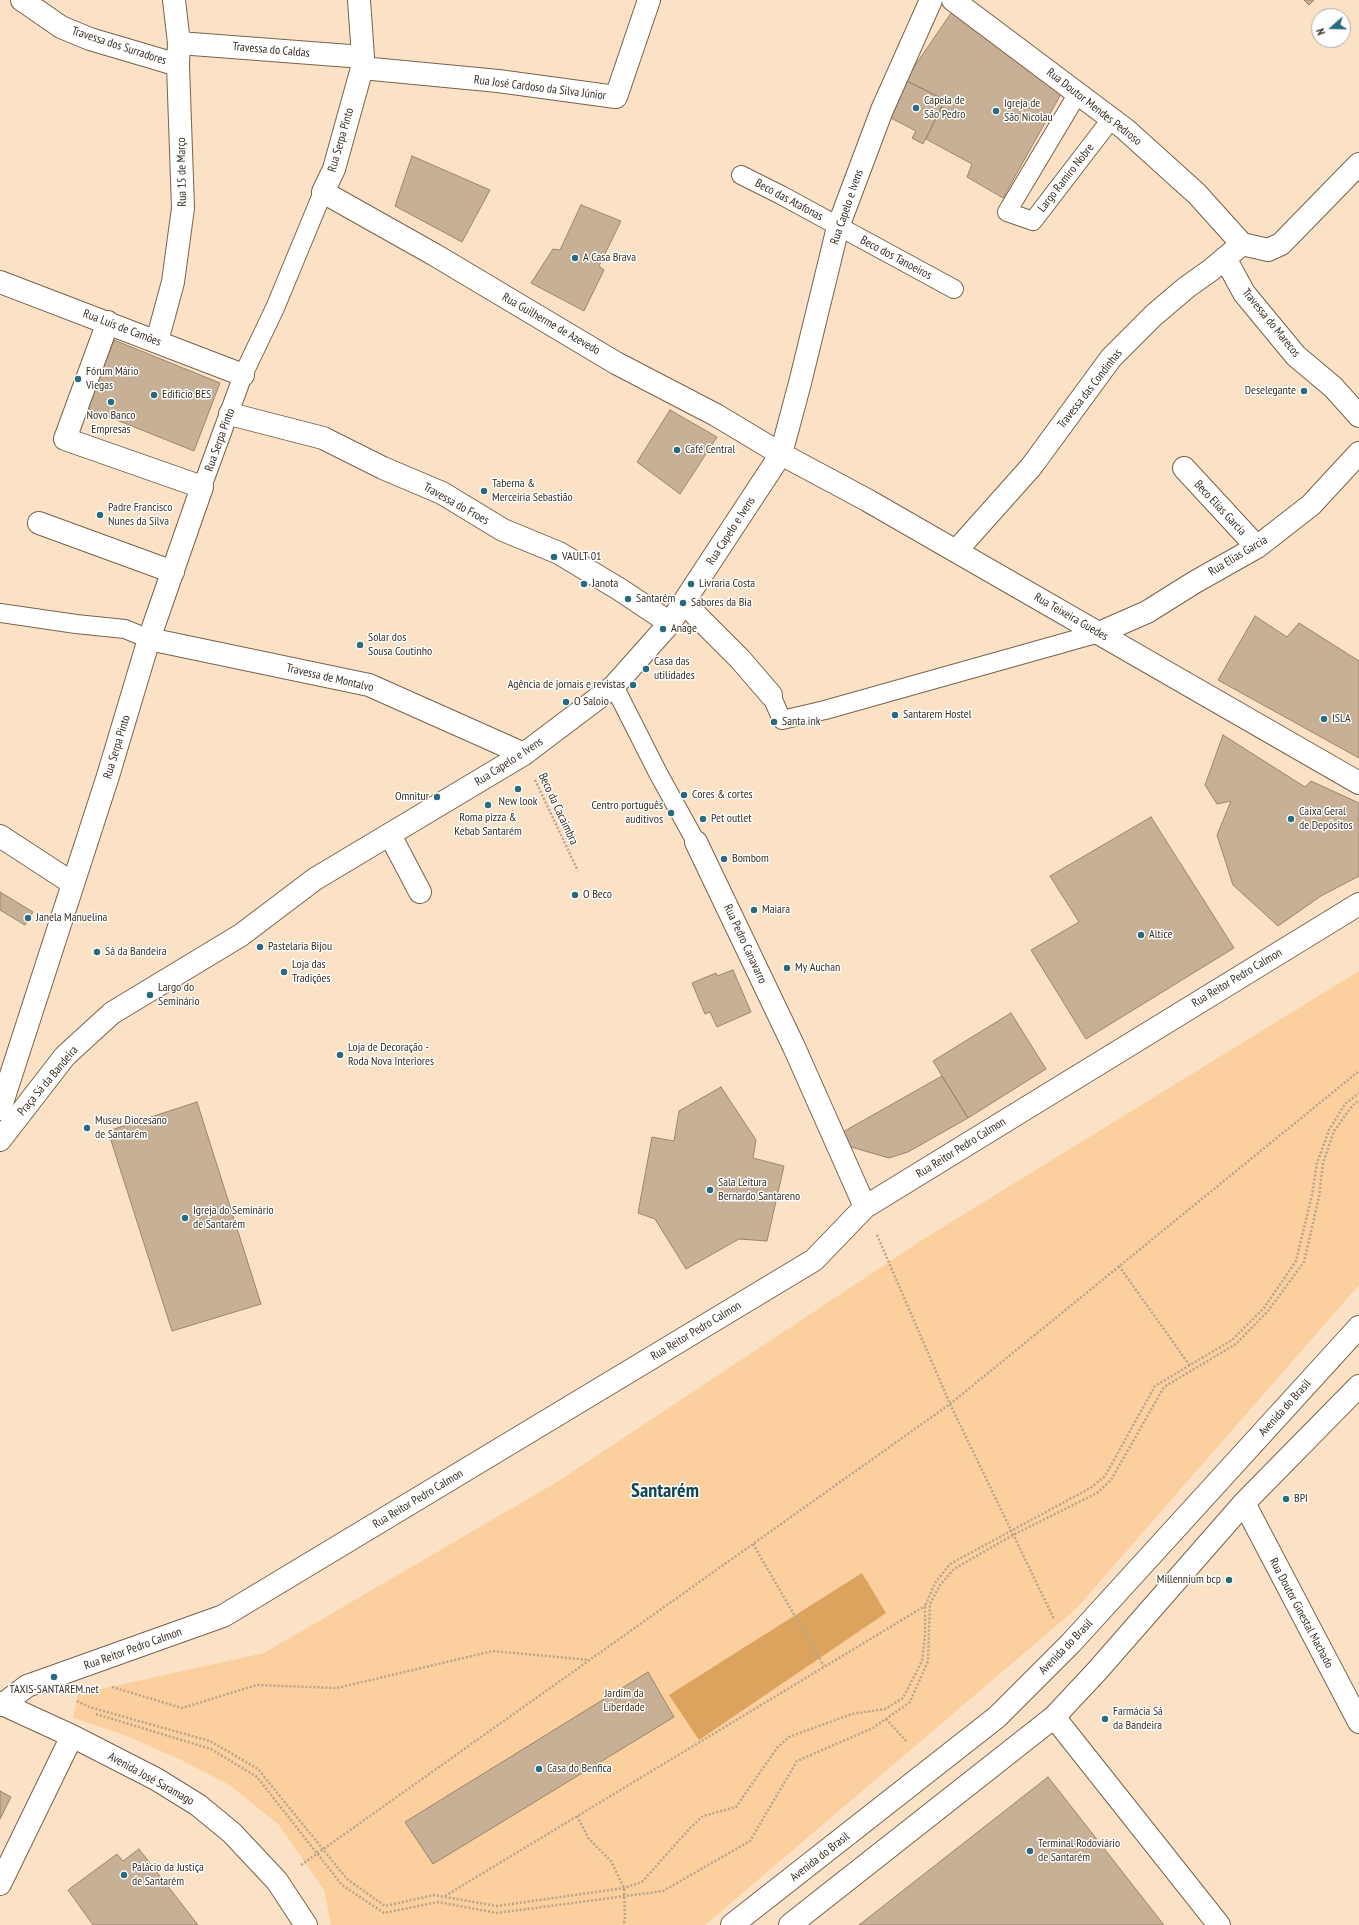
<!DOCTYPE html>
<meta charset="utf-8">
<style>
body{margin:0}
#map{position:relative;width:1359px;height:1925px;overflow:hidden;background:#fbe2c7;font-family:"PT Sans Narrow",sans-serif}
canvas{display:block}
.north{position:absolute;left:1311px;top:8px;width:40px;height:40px;box-sizing:border-box;background:#fff;border:1px solid #afaca7;border-radius:50%;rotate:250deg;font-size:11px;font-weight:700;line-height:16px;text-align:center;color:#382f24}
.north::after{content:'';display:block;margin:auto;width:14px;height:18px;background:#296b7e;clip-path:polygon(50% 0,100% 100%,50% 72%,0 100%)}
</style>
<div id="map">
<canvas width="1359" height="1925"></canvas>
<div class="north">N</div>
</div>
<script>
const c = document.querySelector('canvas').getContext('2d');
c.lineJoin = 'round';
function fillPath(path, color) { c.fillStyle = color; c.fill(path, 'evenodd'); }
const shape = rows => new Path2D(rows.map(r => 'M' + r).join(''));
function trace(path, color, width, dash) { c.strokeStyle = color; c.lineWidth = width; c.lineCap = dash ? 'butt' : 'round'; c.setLineDash(dash || []); c.stroke(path); }
function write(font, color, halo, rows, align = 'center') {
  c.font = font + ' "PT Sans Narrow",sans-serif'; c.lineWidth = 3; c.setLineDash([]); c.textBaseline = 'middle'; c.strokeStyle = halo; c.fillStyle = color; for (const [text, x, y, turn = 0] of rows) {
    c.save(); c.translate(x, y); c.rotate((+turn || 0) * Math.PI / 180); c.textAlign = isNaN(turn) ? turn : align; if (halo) c.strokeText(text, 0, 0); c.fillText(text, 0, 0); c.restore();
  }
}
fillPath(shape([
 [1359,971,1359,1285,1076,1609,705,1925,331,1925,324,1890,279,1825,231,1786,179,1759,124,1735,73,1718,78,1694,264,1653,557,1482,922,1240]
]), '#fbd09e');
fillPath(shape([
 [862,1573,886,1613,699,1740,669,1695]
]), '#dba35d');
const building = shape([
 [1304,0,1314,0,1309,5,1304,0],
 [956,6,1065,87,1003,198,967,177,972,164,926,139,945,100,905,80,956,6],
 [905,80,945,100,923,144,912,138,916,131,887,116,905,80],
 [412,156,490,190,462,242,395,206,412,156],
 [581,205,621,221,599,266,604,270,584,311,531,283,553,249,560,250,581,205],
 [114,340,220,383,194,451,87,408,114,340],
 [670,410,717,437,680,494,637,462,670,410],
 [1255,616,1287,637,1299,623,1359,661,1359,758,1218,680,1255,616],
 [1223,735,1305,787,1311,781,1359,803,1359,876,1321,896,1278,926,1233,885,1217,835,1231,801,1217,804,1205,785,1223,735],
 [1151,817,1234,948,1086,1039,1031,950,1079,922,1050,876,1151,817],
 [0,892,33,912,25,925,0,910,0,892],
 [733,970,751,1012,717,1027,710,1012,705,1014,692,983,716,973,717,976,733,970],
 [1011,1013,1046,1069,968,1118,933,1061,1011,1013],
 [942,1076,968,1118,908,1152,889,1158,851,1147,841,1133,942,1076],
 [721,1087,756,1140,753,1158,784,1166,767,1241,739,1239,686,1269,655,1219,638,1213,652,1137,674,1141,679,1111,721,1087],
 [197,1102,261,1304,172,1331,108,1131,197,1102],
 [648,1672,674,1717,433,1864,405,1822,648,1672],
 [1048,1777,1164,1925,859,1925,1048,1777],
 [0,1791,11,1797,0,1819,0,1791],
 [139,1849,198,1925,93,1925,68,1890,117,1854,123,1861,139,1849]
]);
fillPath(building, '#c7b096');
trace(building, '#9b856c', 1);
const lane = shape([
 [1078,93,1007,212,1033,221,1112,118],
 [741,175,781,195,954,289],
 [202,487,243,375,275,308,323,192],
 [0,613,76,624,125,629,149,639],
 [614,686,658,773,696,842],
 [771,695,782,720,825,710,1099,633]
]);
const street = shape([
 [22,0,61,27,90,39,178,65],
 [359,0,363,57,362,68,334,169,323,192,435,255,616,363,716,415,781,454,867,500,1359,783],
 [953,0,1125,129,1197,194,1242,244],
 [179,43,363,57],
 [362,68,498,81,616,97,649,0],
 [1242,244,1268,250,1281,244,1359,164],
 [1225,258,1244,293,1296,356,1333,387,1359,416],
 [0,282,243,375],
 [157,341,173,282,183,208,178,65,179,43,174,0],
 [230,414,323,438,383,468,442,493,503,530,559,553,619,589,670,623],
 [1184,468,1257,547],
 [39,523,173,572],
 [956,551,1031,467,1111,358,1154,315,1187,287,1211,270,1242,244],
 [684,603,740,659,771,695],
 [1099,633,1147,612,1195,582,1257,547,1311,505,1359,453],
 [149,639,369,685,524,754],
 [390,835,420,892],
 [0,836,72,883],
 [696,842,794,1047,865,1207],
 [0,1109,108,776,149,639,202,487,65,439,108,322],
 [0,1140,65,1056,112,1013,241,935,315,879,524,754,614,686,670,623,781,454,800,383,838,227,882,110,931,0],
 [1244,1503,1359,1722],
 [2,1705,27,1686,223,1616,814,1260,865,1207,1359,904],
 [1054,1717,1219,1925]
]);
const primary = shape([
 [0,1703,72,1736,156,1779,198,1805,232,1833,277,1881,306,1925],
 [0,1884,72,1736],
 [732,1925,997,1717,1071,1643,1359,1327],
 [790,1925,1054,1717,1097,1671,1244,1503,1359,1386]
]);
trace(lane, '#77634a', 20);
trace(street, '#77634a', 24);
trace(primary, '#77634a', 24);
trace(shape([
 [535,780,578,871],
 [877,1235,950,1404,1054,1619],
 [1119,1266,1190,1366],
 [753,1544,824,1666],
 [112,1687,182,1708,257,1685,337,1688,493,1651,589,1660],
 [77,1701,89,1707,210,1741,258,1769,347,1879,385,1906,434,1895,497,1906,624,1888,642,1882,690,1828,703,1816,736,1807,777,1748,789,1737,852,1714,885,1709,903,1698,922,1661,925,1636,925,1606,935,1583,950,1564,1092,1487,1105,1476,1155,1386,1232,1340,1264,1308,1296,1261,1312,1195,1317,1163,1329,1130,1345,1104,1359,1093],
 [96,1714,211,1749,257,1777,342,1885,384,1913,438,1902,497,1913,663,1891,750,1841,797,1761,873,1728,910,1702,928,1661,930,1604,940,1585,954,1569,1013,1535,1097,1493,1111,1480,1164,1387,1236,1344,1268,1311,1304,1262,1319,1197,1323,1163,1334,1131,1352,1106,1359,1100],
 [886,1719,907,1742],
 [577,1816,589,1839,611,1861,624,1888,625,1919,623,1925],
 [301,1865,950,1404,1359,1071],
 [445,1896,925,1606]
]), '#b7a48e', 2.5, [2, 2]);
trace(lane, '#fff', 18);
trace(street, '#fff', 22);
trace(primary, '#fff', 22);
for (const [x, y, r, color] of [
 [916,108,4,"#296b7e"],
 [996,111,4,"#296b7e"],
 [575,258,4,"#296b7e"],
 [78,379,4,"#296b7e"],
 [1304,391,4,"#296b7e"],
 [154,395,4,"#296b7e"],
 [111,402,4,"#296b7e"],
 [677,450,4,"#296b7e"],
 [484,491,4,"#296b7e"],
 [100,515,4,"#296b7e"],
 [554,557,4,"#296b7e"],
 [584,584,4,"#296b7e"],
 [691,584,4,"#296b7e"],
 [628,599,4,"#296b7e"],
 [683,603,4,"#296b7e"],
 [663,629,4,"#296b7e"],
 [360,645,4,"#296b7e"],
 [646,669,4,"#296b7e"],
 [633,685,4,"#296b7e"],
 [566,702,4,"#296b7e"],
 [895,715,4,"#296b7e"],
 [1324,719,4,"#296b7e"],
 [774,722,4,"#296b7e"],
 [518,789,4,"#296b7e"],
 [684,795,4,"#296b7e"],
 [437,797,4,"#296b7e"],
 [488,805,4,"#296b7e"],
 [671,813,4,"#296b7e"],
 [703,819,4,"#296b7e"],
 [1291,819,4,"#296b7e"],
 [724,859,4,"#296b7e"],
 [575,895,4,"#296b7e"],
 [754,910,4,"#296b7e"],
 [28,918,4,"#296b7e"],
 [1141,935,4,"#296b7e"],
 [260,947,4,"#296b7e"],
 [97,952,4,"#296b7e"],
 [787,968,4,"#296b7e"],
 [284,972,4,"#296b7e"],
 [150,995,4,"#296b7e"],
 [340,1055,4,"#296b7e"],
 [87,1128,4,"#296b7e"],
 [710,1190,4,"#296b7e"],
 [185,1218,4,"#296b7e"],
 [1286,1499,4,"#296b7e"],
 [1229,1580,4,"#296b7e"],
 [54,1677,4,"#296b7e"],
 [1105,1719,4,"#296b7e"],
 [539,1769,4,"#296b7e"],
 [1030,1851,4,"#296b7e"],
 [124,1875,4,"#296b7e"]
]) { const dot = new Path2D(); dot.arc(x, y, r, 0, 2 * Math.PI); c.fillStyle = color; c.fill(dot); trace(dot, '#fff', 1.5); }
write('12px', '#382f24', '#fff', [
 ["Travessa dos Surradores",119,46,18],
 ["Travessa do Caldas",271,50,5],
 ["Rua José Cardoso da Silva Júnior",540,88,7],
 ["Rua Doutor Mendes Pedroso",1094,107,38],
 ["Rua Serpa Pinto",341,140,-74],
 ["Rua 15 de Março",182,172,-91],
 ["Largo Ramiro Nobre",1066,178,-52],
 ["Beco das Atafonas",789,200,28],
 ["Rua Capelo e Ivens",847,207,-71],
 ["Beco dos Tanoeiros",896,258,28],
 ["Travessa do Marecos",1271,323,51],
 ["Rua Guilherme de Azevedo",551,324,30],
 ["Rua Luís de Camões",122,328,21],
 ["Travessa das Condinhas",1090,389,-52],
 ["Rua Serpa Pinto",220,440,-70],
 ["Travessa do Froes",456,504,29],
 ["Beco Elias Garcia",1220,508,47],
 ["Rua Capelo e Ivens",731,531,-57],
 ["Rua Elias Garcia",1238,556,-31],
 ["Rua Teixeira Guedes",1071,617,30],
 ["Travessa de Montalvo",330,678,13],
 ["Rua Serpa Pinto",117,747,-73],
 ["Rua Capelo e Ivens",509,762,-33],
 ["Beco da Cacaimbra",558,809,65],
 ["Rua Pedro Canavarro",745,944,65],
 ["Rua Reitor Pedro Calmon",1237,978,-31],
 ["Praça Sá da Bandeira",48,1081,-50],
 ["Rua Reitor Pedro Calmon",961,1148,-32],
 ["Rua Reitor Pedro Calmon",696,1331,-31],
 ["Avenida do Brasil",1285,1408,-48],
 ["Rua Reitor Pedro Calmon",418,1499,-31],
 ["Rua Doutor Ginestal Machado",1301,1613,62],
 ["Avenida do Brasil",1066,1647,-46],
 ["Rua Reitor Pedro Calmon",133,1649,-20],
 ["Avenida José Saramago",151,1779,29],
 ["Avenida do Brasil",820,1857,-38]
]);
write('12px', '#382f24', '#fff', [
 ["Capela de",924,101],
 ["São Pedro",924,115],
 ["Igreja de",1004,104],
 ["São Nicolau",1004,118],
 ["A Casa Brava",583,258],
 ["Fórum Mário",86,372],
 ["Viegas",86,386],
 ["Deselegante",1296,391,"right"],
 ["Edifício BES",162,395],
 ["Novo Banco",111,416,"center"],
 ["Empresas",111,430,"center"],
 ["Café Central",685,450],
 ["Taberna &",492,484],
 ["Merceiria Sebastião",492,498],
 ["Padre Francisco",108,508],
 ["Nunes da Silva",108,522],
 ["VAULT 01",562,557],
 ["Janota",592,584],
 ["Livraria Costa",699,584],
 ["Santarém",636,599],
 ["Sabores da Bia",691,603],
 ["Anage",671,629],
 ["Solar dos",368,638],
 ["Sousa Coutinho",368,652],
 ["Casa das",654,662],
 ["utilidades",654,676],
 ["Agência de jornais e revistas",625,685,"right"],
 ["O Saloio",574,702],
 ["Santarem Hostel",903,715],
 ["ISLA",1332,719],
 ["Santa ink",782,722],
 ["Cores & cortes",692,795],
 ["Omnitur",429,797,"right"],
 ["New look",518,802,"center"],
 ["Centro português",663,806,"right"],
 ["auditivos",663,820,"right"],
 ["Caixa Geral",1299,812],
 ["de Depósitos",1299,826],
 ["Roma pizza &",488,818,"center"],
 ["Kebab Santarém",488,832,"center"],
 ["Pet outlet",711,819],
 ["Bombom",732,859],
 ["O Beco",583,895],
 ["Maiara",762,910],
 ["Janela Manuelina",36,918],
 ["Altice",1149,935],
 ["Pastelaria Bijou",268,947],
 ["Sá da Bandeira",105,952],
 ["Loja das",292,965],
 ["Tradições",292,979],
 ["My Auchan",795,968],
 ["Largo do",158,988],
 ["Seminário",158,1002],
 ["Loja de Decoração -",348,1048],
 ["Roda Nova Interiores",348,1062],
 ["Museu Diocesano",95,1121],
 ["de Santarém",95,1135],
 ["Sala Leitura",718,1183],
 ["Bernardo Santareno",718,1197],
 ["Igreja do Seminário",193,1211],
 ["de Santarém",193,1225],
 ["BPI",1294,1499],
 ["Millennium bcp",1221,1580,"right"],
 ["TAXIS-SANTAREM.net",54,1690,"center"],
 ["Farmácia Sá",1113,1712],
 ["da Bandeira",1113,1726],
 ["Casa do Benfica",547,1769],
 ["Terminal Rodoviário",1038,1844],
 ["de Santarém",1038,1858],
 ["Palácio da Justiça",132,1868],
 ["de Santarém",132,1882]
], 'left');
write('12px', '#462e0f', '#fff', [
 ["Jardim da",624,1694],
 ["Liberdade",624,1708]
]);
write('bold 20px', '#104656', '#fff', [
 ["Santarém",665,1491]
]);
</script>
